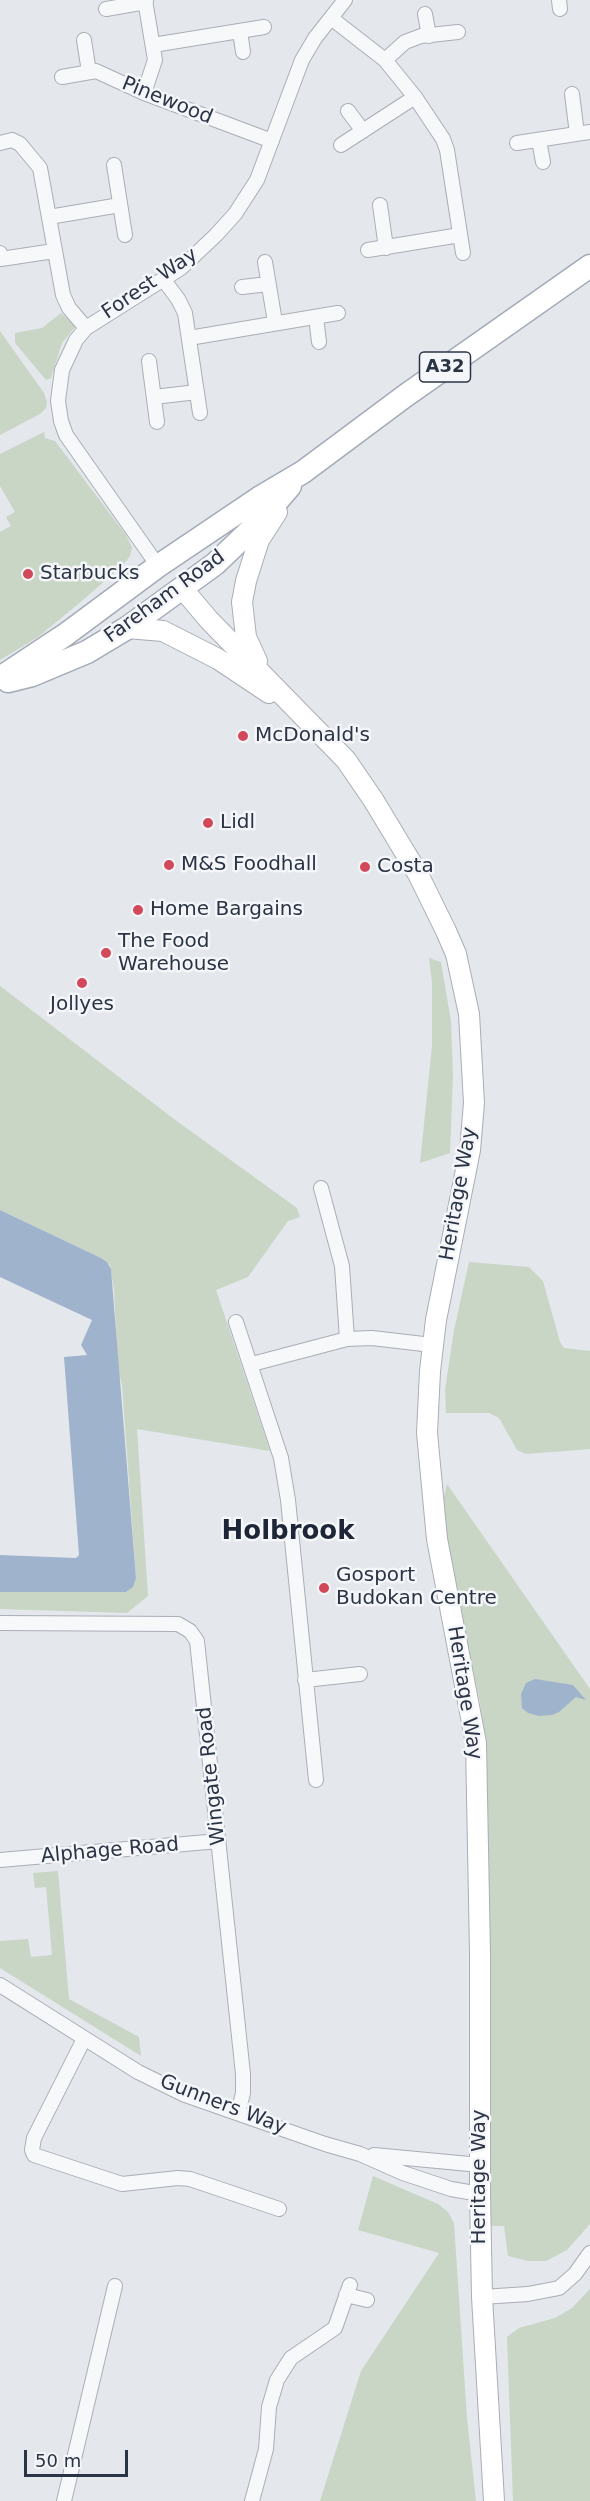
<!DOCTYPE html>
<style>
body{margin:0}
#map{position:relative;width:590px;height:2501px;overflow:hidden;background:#e4e7ec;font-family:"DejaVu Sans",sans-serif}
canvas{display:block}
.scale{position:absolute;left:24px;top:2450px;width:104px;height:27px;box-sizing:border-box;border:3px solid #2b3445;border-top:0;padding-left:8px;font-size:18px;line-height:21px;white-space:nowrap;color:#2b3445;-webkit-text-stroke:4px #f4f6f9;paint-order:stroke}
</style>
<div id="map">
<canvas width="590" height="2501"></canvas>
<div class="scale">50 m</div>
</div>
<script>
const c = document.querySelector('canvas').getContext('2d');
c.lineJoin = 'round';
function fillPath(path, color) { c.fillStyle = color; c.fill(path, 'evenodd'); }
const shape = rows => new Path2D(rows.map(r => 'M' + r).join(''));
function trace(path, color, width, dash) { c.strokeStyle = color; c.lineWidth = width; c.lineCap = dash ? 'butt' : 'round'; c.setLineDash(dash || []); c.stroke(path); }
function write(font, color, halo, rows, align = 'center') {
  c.font = font + ' "DejaVu Sans",sans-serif'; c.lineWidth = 5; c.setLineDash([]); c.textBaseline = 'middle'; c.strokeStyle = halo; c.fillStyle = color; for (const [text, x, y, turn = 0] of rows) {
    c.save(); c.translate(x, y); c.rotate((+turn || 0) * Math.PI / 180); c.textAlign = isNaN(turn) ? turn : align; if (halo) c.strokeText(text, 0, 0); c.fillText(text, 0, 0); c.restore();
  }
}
fillPath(shape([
 [61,313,76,326,62,343,51,378,46,380,15,343,15,333,42,328],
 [0,331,44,393,47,402,46,408,40,414,0,435],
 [44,432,45,438,55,441,126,535,132,548,130,556,124,564,83,600,38,637,0,660,0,532,11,526,6,517,15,512,0,486,0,454],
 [429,958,441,962,451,1021,453,1075,450,1153,420,1163,432,1046,432,982],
 [0,986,174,1119,297,1208,300,1217,288,1221,248,1277,216,1290,270,1451,137,1429,148,1596,127,1613,0,1609,0,1592,126,1592,129,1590,136,1578,122,1385,118,1370,114,1290,110,1265,101,1258,0,1210],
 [469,1262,529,1267,543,1281,560,1342,564,1348,590,1351,590,1449,526,1454,517,1450,499,1418,489,1413,446,1413,445,1390,454,1330],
 [447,1484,590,1689,590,2224,567,2250,546,2261,528,2261,508,2256,504,2226,490,2226,489,1964,486,1755,480,1702,452,1578,442,1505],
 [58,1871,69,1999,139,2037,141,2056,0,1968,0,1941,28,1939,31,1957,52,1955,46,1887,35,1888,33,1873],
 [373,2176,438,2204,448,2212,454,2223,467,2418,476,2501,320,2501,361,2371,439,2253,358,2230],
 [590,2289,590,2501,513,2501,507,2337,519,2328,555,2318,572,2308]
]), '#c9d6c5');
fillPath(shape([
 [0,1210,101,1258,107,1262,111,1269,136,1578,133,1587,126,1592,0,1592,0,1555,76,1558,79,1555,64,1357,87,1355,81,1345,92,1320,0,1277],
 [535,1679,573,1685,586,1700,576,1697,559,1712,552,1715,539,1716,528,1713,522,1708,521,1694,526,1683]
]), '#9fb4cc');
const street = shape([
 [559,0,560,9],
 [106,9,146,2],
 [425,14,429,36],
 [331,18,385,60,415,97,443,139,447,150,463,253],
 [240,31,243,52],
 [84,40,89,72],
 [153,45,264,27],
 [385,60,405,42,421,36,458,32],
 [62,77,96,71,144,93,272,141],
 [144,93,155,60,145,0],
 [572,94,577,134],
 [348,111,363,131],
 [539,140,543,162],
 [0,143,12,140,20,144,40,168,63,295,69,308,86,328],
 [517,143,590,132],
 [341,145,415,97],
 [114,165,125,235],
 [380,205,386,248],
 [49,217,120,205],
 [368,250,460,235],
 [0,253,1,259,54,251],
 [265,262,275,322],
 [163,279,178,299,185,313,200,413],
 [242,287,268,284],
 [316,317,319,342],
 [189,338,338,313],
 [149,361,157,422],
 [154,397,197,392],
 [158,566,66,435,61,421,58,401,62,370,76,340,86,328,181,268,216,235,235,214,257,180,302,60,315,38,345,0],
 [321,1188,342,1266,347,1339],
 [236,1322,281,1458,288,1500,316,1780],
 [252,1364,347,1339,372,1338,432,1345],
 [0,1623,178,1624,190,1631,197,1641,243,2074,243,2093,238,2113],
 [305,1680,360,1674],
 [0,1860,219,1841],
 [0,1985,138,2072,185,2095,325,2144,360,2154,403,2173,451,2189,480,2194],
 [84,2039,34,2138,32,2150,34,2155,122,2184,178,2178,190,2179,279,2209],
 [374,2155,480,2165],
 [346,2295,367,2300],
 [482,2297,528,2294,559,2288,575,2274,590,2253],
 [64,2501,115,2286],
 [252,2501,266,2449,269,2407,277,2380,291,2358,335,2328,350,2285]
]);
const secondary = shape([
 [182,588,209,620,346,760,374,801,418,874,446,931,456,954,469,1014,474,1103,470,1150,436,1320,430,1371,427,1433,437,1539,476,1743,480,1953,480,2194,482,2297,494,2501],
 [127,628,163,631,218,659,269,693],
 [257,661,246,637,242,602,246,581,259,540,277,512]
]);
const primary = shape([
 [0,678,65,635,158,566,259,498,303,472,405,396,590,266],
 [8,681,32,675,87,652,127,628,215,564,259,522,290,486]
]);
trace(street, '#a9aeb7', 16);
trace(secondary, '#a9aeb7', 22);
trace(primary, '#a3abb8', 25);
trace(street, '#f7f8fa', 14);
trace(secondary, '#fff', 20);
trace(primary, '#fff', 22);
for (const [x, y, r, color] of [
 [28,574,6,"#d1495a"],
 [243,736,6,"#d1495a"],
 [208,823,6,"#d1495a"],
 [169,865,6,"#d1495a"],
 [365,867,6,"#d1495a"],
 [138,910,6,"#d1495a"],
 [106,953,6,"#d1495a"],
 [82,983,6,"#d1495a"],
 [324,1588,6,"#d1495a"]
]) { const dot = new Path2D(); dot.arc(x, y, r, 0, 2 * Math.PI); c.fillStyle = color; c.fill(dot); trace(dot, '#f4f6f9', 2); }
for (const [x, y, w] of [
 [445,367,51]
]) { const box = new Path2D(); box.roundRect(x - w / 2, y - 15, w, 30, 4.5); c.fillStyle = '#f4f6f9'; c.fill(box); trace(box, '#2b3445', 1.5); }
write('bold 18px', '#2b3445', null, [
 ["A32",445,367]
]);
write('20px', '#2b3445', '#f4f6f9', [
 ["Pinewood",167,101,22],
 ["Forest Way",150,284,-34],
 ["Fareham Road",165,597,-36],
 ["Heritage Way",459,1194,-80],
 ["Heritage Way",464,1693,81],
 ["Wingate Road",212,1776,-96],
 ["Alphage Road",110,1851,-5],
 ["Gunners Way",223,2105,21],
 ["Heritage Way",480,2177,-90]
]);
write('20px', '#2b3445', '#f4f6f9', [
 ["Starbucks",40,574],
 ["McDonald's",255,736],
 ["Lidl",220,823],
 ["M&S Foodhall",181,865],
 ["Costa",377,867],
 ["Home Bargains",150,910],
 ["The Food",118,942],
 ["Warehouse",118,965],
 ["Jollyes",82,1005,"center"],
 ["Gosport",336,1576],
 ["Budokan Centre",336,1599]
], 'left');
write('bold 26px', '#1d2536', '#f4f6f9', [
 ["Holbrook",288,1532]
]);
</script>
